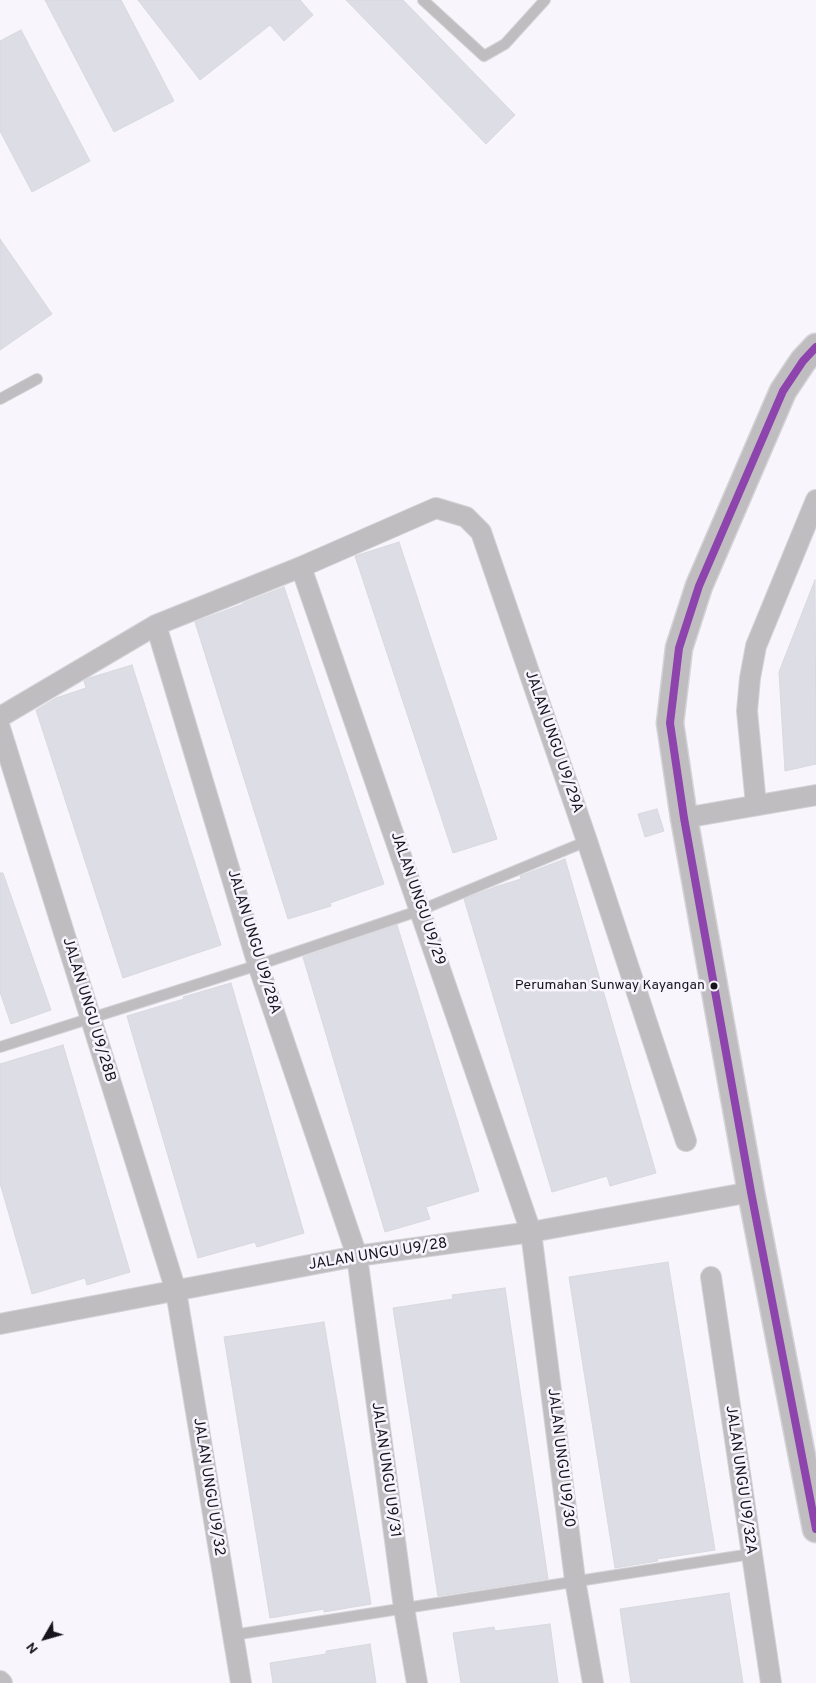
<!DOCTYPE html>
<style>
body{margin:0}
#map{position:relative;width:816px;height:1683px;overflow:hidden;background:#f8f6fc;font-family:Overpass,sans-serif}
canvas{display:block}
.north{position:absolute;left:20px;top:1613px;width:50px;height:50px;-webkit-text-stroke:4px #f7f4fe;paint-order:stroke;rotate:232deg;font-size:14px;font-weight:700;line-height:20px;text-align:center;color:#17141d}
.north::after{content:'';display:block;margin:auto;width:18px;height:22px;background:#17141d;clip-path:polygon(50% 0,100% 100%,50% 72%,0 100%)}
</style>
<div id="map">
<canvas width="816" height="1683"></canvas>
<div class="north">N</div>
</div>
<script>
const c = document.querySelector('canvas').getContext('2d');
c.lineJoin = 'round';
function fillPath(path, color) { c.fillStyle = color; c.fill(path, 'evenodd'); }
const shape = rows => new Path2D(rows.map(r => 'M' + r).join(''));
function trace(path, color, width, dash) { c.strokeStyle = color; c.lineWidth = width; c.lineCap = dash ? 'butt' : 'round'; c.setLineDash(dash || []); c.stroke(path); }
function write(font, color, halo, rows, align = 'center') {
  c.font = font + ' Overpass,sans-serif'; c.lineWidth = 5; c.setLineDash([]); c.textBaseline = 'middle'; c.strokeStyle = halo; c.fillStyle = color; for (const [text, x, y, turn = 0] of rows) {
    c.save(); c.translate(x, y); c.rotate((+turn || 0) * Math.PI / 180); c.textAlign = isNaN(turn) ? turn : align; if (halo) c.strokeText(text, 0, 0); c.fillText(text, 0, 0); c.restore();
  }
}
const building = shape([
 [45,0,121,0,174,101,114,132,45,0],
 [138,0,300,0,313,15,284,41,270,25,200,80,138,0],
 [346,0,403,0,515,115,486,144,346,0],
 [21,30,90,161,32,192,0,131,0,41,21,30],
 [0,239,52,314,0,350,0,239],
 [399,542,497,839,453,853,355,556,399,542],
 [815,580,816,764,785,771,779,672,815,580],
 [284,587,384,884,330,903,331,906,288,919,195,622,243,604,243,603,284,587],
 [132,665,221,945,123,978,36,710,56,698,86,688,84,681,89,678,132,665],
 [657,809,664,831,645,837,638,814,657,809],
 [565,859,656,1173,610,1186,607,1176,552,1192,464,899,495,887,521,879,520,876,565,859],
 [0,873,3,873,51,1010,11,1024,0,992,0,873],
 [397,925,479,1191,426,1207,430,1219,385,1232,303,957,397,925],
 [231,983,304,1233,257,1247,255,1242,198,1258,127,1016,184,999,183,997,231,983],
 [63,1045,130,1272,87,1285,85,1278,32,1294,0,1183,0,1064,63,1045],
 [668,1262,715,1550,657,1559,658,1561,615,1568,569,1277,668,1262],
 [505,1288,548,1579,438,1596,393,1308,453,1299,452,1295,505,1288],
 [324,1322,371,1604,324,1612,324,1609,270,1618,224,1337,324,1322],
 [729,1593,743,1683,631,1683,620,1609,729,1593],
 [550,1624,558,1683,461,1683,453,1633,494,1627,495,1631,550,1624],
 [370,1644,376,1683,273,1683,270,1663,326,1654,326,1651,370,1644]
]);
fillPath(building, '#dddde5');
trace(building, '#d8d8df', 1);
const service = shape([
 [423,0,484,56,505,44,545,0],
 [0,399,37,379],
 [0,1047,258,965,421,910,587,841],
 [233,1635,751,1554]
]);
const minor = shape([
 [301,567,531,1232,575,1580,593,1683],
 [156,625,258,965,357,1256,404,1608,417,1683],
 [0,717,156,625,301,567,436,508,466,517,481,532,587,841,686,1141],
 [0,728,176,1291,241,1683],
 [756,805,747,711,750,678,756,646,816,500],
 [684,818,816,795],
 [711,1277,771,1683],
 [0,1324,357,1256,531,1232,751,1192],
 [0,1681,2,1683]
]);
const tertiary = shape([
 [816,347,803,361,783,391,699,586,679,648,670,723,684,818,751,1192,816,1529]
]);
trace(service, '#d4d3d7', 12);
trace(minor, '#d4d3d7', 22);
trace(tertiary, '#d4d3d7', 29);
trace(service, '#c0bdc1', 10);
trace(minor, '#c0bdc1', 20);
trace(tertiary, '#c0bdc1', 26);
trace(shape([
 [816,347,803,361,783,391,699,586,679,648,670,723,684,818,751,1192,816,1529]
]), '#8e44ad', 8);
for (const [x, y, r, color] of [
 [714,986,4.5,"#17141d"]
]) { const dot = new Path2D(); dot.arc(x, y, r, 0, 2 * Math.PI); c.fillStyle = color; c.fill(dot); trace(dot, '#f7f4fe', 2); }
write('14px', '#17141d', '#f7f4fe', [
 ["Perumahan Sunway Kayangan",705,986]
], 'right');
write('15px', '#17141d', '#f7f4fe', [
 ["JALAN UNGU U9/29A",553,742,71],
 ["JALAN UNGU U9/29",417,899,71],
 ["JALAN UNGU U9/28A",253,942,73],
 ["JALAN UNGU U9/28B",88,1010,73],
 ["JALAN UNGU U9/28",378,1255,-9],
 ["JALAN UNGU U9/30",560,1458,83],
 ["JALAN UNGU U9/31",385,1470,82],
 ["JALAN UNGU U9/32A",740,1480,82],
 ["JALAN UNGU U9/32",208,1487,81]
]);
</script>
